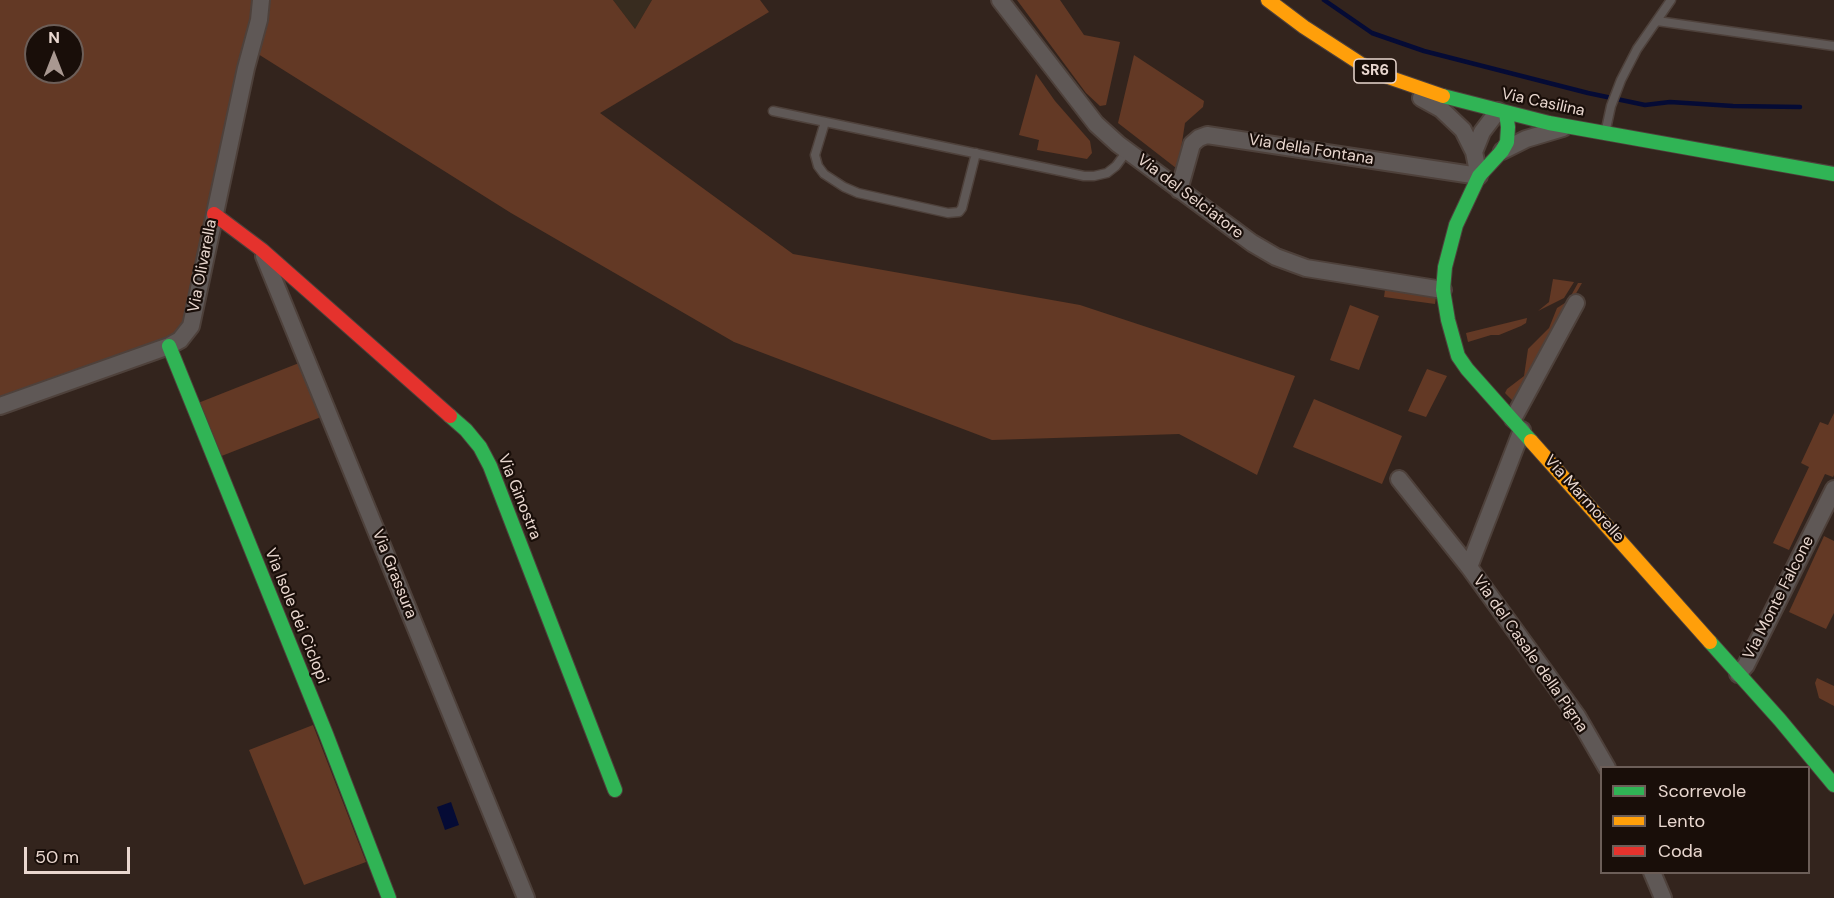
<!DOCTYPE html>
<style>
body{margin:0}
#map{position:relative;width:1834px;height:898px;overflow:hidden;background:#33241d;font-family:"DM Sans",sans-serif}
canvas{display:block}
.legend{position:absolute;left:1600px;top:766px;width:210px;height:108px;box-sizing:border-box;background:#190e09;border:2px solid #6c5e58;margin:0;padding:8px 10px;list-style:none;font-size:18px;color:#e9d7cf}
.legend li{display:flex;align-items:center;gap:12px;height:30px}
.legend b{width:30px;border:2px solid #6c5e58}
.north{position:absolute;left:24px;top:24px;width:60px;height:60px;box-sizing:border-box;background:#190e09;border:2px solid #6c5e58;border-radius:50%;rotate:0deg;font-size:16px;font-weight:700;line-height:24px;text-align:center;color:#e9d7cf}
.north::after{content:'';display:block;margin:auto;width:21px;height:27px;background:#a99891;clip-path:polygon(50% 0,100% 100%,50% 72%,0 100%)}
.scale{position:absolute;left:24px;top:847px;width:106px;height:27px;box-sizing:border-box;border:3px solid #e9d7cf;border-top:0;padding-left:8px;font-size:18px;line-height:21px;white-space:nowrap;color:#e9d7cf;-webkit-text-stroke:4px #190e09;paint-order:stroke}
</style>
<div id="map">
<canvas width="1834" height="898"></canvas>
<ul class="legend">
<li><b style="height:8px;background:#30b455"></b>Scorrevole</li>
<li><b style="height:8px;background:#ff9f0a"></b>Lento</li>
<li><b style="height:8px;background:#e5322d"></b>Coda</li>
</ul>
<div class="north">N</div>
<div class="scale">50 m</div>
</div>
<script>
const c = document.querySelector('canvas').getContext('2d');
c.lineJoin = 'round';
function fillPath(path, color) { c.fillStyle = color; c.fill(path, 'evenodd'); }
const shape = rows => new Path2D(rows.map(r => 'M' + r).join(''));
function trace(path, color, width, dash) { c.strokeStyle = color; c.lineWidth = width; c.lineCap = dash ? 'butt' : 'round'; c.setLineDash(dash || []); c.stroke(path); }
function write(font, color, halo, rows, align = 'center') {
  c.font = font + ' "DM Sans",sans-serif'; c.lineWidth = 4.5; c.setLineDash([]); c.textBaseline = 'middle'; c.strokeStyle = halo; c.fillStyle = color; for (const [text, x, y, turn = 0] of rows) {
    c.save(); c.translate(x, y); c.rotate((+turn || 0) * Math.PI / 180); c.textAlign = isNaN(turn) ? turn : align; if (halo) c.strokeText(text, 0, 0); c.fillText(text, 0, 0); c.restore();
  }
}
fillPath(shape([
 [613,0,652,0,635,29]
]), '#382c1f');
fillPath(shape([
 [0,0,613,0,635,29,652,0,760,0,769,12,600,113,793,254,1080,305,1295,376,1257,475,1179,434,992,440,734,342,511,213,258,54,214,213,191,326,169,346,0,406],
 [36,36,72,36,72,72,36,72],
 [1017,0,1060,0,1084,35,1120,42,1106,105,1100,106,1086,93],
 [1134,55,1204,101,1203,107,1185,123,1179,162,1176,168,1118,123],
 [1036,74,1055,101,1090,141,1092,153,1087,159,1037,150,1039,140,1019,135],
 [1553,279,1574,282,1564,298,1538,311,1549,302],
 [1578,283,1582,283,1514,402,1505,393,1507,389,1524,376,1528,349,1549,328,1557,308,1568,301],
 [1385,290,1436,297,1435,304,1384,297],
 [1350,305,1379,316,1359,370,1330,360],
 [1527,318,1526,323,1521,326,1499,335,1491,335,1468,342,1466,333],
 [299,363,321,417,219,457,198,403],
 [1427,369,1447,376,1426,417,1408,411],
 [1314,399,1402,436,1382,484,1293,447],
 [1834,413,1834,475,1833,477,1825,474,1789,550,1773,543,1809,467,1801,463,1820,422,1828,425],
 [1824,536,1834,541,1834,613,1826,629,1789,612],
 [1817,678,1834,686,1834,706,1819,698,1815,683],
 [313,725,366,862,304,885,249,750]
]), '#633925');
fillPath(shape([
 [451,802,459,825,445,830,437,807]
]), '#050b35');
trace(shape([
 [1324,0,1372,33,1424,51,1588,93,1645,105,1670,102,1733,106,1800,107]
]), '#050b35', 4.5);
const lane = shape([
 [1657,21,1834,46],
 [773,111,1084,176,1094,176,1107,173,1116,166,1127,151],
 [825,122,815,155,818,166,824,174,844,187,858,193,948,213,959,212,962,208,976,153],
 [1606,129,1611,106,1621,80,1637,49,1671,0]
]);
const street = shape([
 [1000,0,1096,124,1118,144,1252,243,1276,257,1306,268,1443,290],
 [1502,151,1526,139,1563,128],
 [1474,152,1482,132,1498,111],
 [1179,190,1192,144,1199,138,1207,135,1479,176,1474,152,1463,130,1441,109,1421,98],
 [264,256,526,898],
 [0,406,169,346,180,340,191,326,246,68,259,20,261,0],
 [1513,419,1576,303],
 [1522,430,1469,567,1577,716,1607,768],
 [1399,479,1469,567],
 [1738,674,1746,665,1834,489],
 [1652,872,1663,898]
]);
const fast = shape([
 [1443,96,1549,123,1834,174],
 [1506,113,1508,127,1507,142,1502,151,1479,176,1456,225,1445,267,1443,290,1448,320,1458,356,1467,369,1531,441],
 [169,346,326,734,389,898],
 [450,416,466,430,480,447,490,466,615,790],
 [1710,642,1780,720,1834,785]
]);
const slow = shape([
 [1268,0,1304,27,1361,64,1388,77,1443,96],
 [1531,441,1710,642]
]);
const jam = shape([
 [214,214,262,250,450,416]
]);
trace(lane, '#4e413b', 11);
trace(street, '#4e413b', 20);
trace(fast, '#4e413b', 16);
trace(slow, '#4e413b', 16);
trace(jam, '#4e413b', 16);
trace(lane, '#5f5856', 8);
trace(street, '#5f5856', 16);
trace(fast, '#30b455', 14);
trace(slow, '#ff9f0a', 14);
trace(jam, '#e5322d', 14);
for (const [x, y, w] of [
 [1375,71,42]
]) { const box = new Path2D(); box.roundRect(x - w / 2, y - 12, w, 24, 4.5); c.fillStyle = '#190e09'; c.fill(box); trace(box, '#e9d7cf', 1.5); }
write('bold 15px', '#e9d7cf', null, [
 ["SR6",1375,71]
]);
write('16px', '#e9d7cf', '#190e09', [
 ["Via Casilina",1543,103,12],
 ["Via della Fontana",1311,150,9],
 ["Via del Selciatore",1190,197,37],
 ["Via Olivarella",203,266,-79],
 ["Via Ginostra",519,497,68],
 ["Via Marmorelle",1584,499,48],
 ["Via Grassura",394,574,68],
 ["Via Monte Falcone",1779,598,-63],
 ["Via Isole dei Ciclopi",296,616,68],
 ["Via del Casale della Pigna",1530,654,55]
]);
</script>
